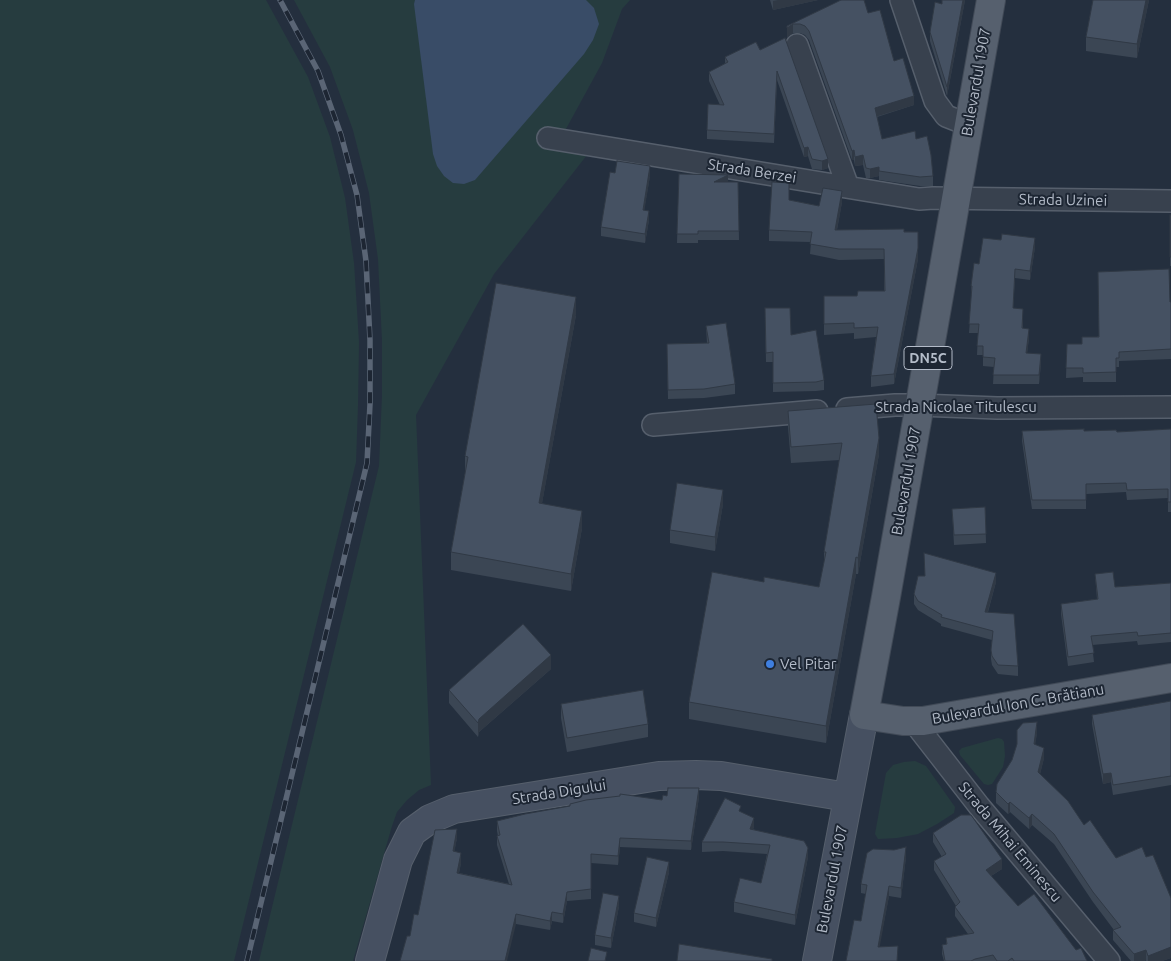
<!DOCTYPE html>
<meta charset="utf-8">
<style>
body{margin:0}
canvas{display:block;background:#242f3e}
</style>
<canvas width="1171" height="961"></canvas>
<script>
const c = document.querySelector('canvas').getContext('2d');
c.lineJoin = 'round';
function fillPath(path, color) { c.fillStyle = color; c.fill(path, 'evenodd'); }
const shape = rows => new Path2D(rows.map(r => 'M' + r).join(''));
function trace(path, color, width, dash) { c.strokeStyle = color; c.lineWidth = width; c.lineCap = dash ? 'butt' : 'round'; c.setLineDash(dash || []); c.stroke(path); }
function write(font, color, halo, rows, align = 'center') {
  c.font = font + ' Ubuntu,sans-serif'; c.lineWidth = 4; c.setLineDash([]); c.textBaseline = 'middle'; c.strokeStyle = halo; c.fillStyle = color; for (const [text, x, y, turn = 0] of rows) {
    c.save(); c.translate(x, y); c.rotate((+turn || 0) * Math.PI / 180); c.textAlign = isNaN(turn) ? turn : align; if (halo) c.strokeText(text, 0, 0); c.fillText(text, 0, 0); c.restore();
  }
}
fillPath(shape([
 [0,0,266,0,308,77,330,137,345,198,354,263,359,342,358,405,356,462,234,961,0,961],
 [294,0,630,0,622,9,602,63,555,149,587,155,494,274,416,415,431,785,419,790,407,800,397,812,392,826,353,961,259,961,379,466,382,396,382,340,378,259,369,193,353,130,330,67],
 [998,738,1002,739,1004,742,1005,756,1003,767,992,784,988,785,984,784,960,755,959,751,962,748],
 [915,761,926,766,955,807,954,813,937,824,918,834,897,838,878,839,875,834,886,773,893,765,904,762]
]), '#263c3f');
fillPath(shape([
 [415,0,586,0,594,8,599,24,593,40,584,54,475,180,464,184,453,183,444,176,437,166,433,154,414,4]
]), '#394c67');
const street = shape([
 [901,0,935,101,946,116,969,125],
 [797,45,848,187],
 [548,138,919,199,933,198,1171,201],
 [847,409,895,405,919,405,997,408,1171,407],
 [653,425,817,411],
 [913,721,979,806,1109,961]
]);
const secondary = shape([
 [370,961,398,860,412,832,430,819,454,809,659,776,696,775,721,776,847,797],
 [817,961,864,715]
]);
const primary = shape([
 [991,0,886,597,864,715,903,721,923,721,1171,678]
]);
trace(street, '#565f6c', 24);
trace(secondary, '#565f6c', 30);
trace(primary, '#414a57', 30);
trace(street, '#38414e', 21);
trace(secondary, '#465061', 28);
trace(primary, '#56606e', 28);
const rail = shape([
 [247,961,367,463,370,404,370,340,366,261,357,195,341,135,318,71,280,0]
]);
trace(rail, '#5a6575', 5.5);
trace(rail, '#1d2633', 4, [11]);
fillPath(shape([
 [770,0,818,0,773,10],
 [841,0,868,13,894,61,914,105,877,117,882,139,916,139,933,176,933,186,920,186,879,180,879,176,870,178,866,178,863,165,855,166,854,160,852,160,809,40,805,35,800,33,793,33,787,37,787,26],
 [942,0,965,0,947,96,930,41,930,32,942,4],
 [1093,0,1149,0,1137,58,1086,51,1086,37],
 [785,38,828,168,822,170,812,169,808,156,804,157,777,80,774,143,707,139,707,130,720,105,709,81,709,72,725,64,725,57,760,50],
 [679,174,728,182,738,182,739,240,698,240,698,243,677,243],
 [650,176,644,210,649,220,645,243,601,236,601,227],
 [789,200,819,206,842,202,837,230,918,232,918,259,894,384,871,387,871,376,876,337,854,339,854,333,824,335,824,296,857,296,884,291,884,259,839,260,810,254,811,242,769,241,769,230],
 [1170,215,1171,215,1171,266,1170,266],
 [1035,247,1030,280,1015,278,1013,308,1023,318,1023,328,1029,338,1027,353,1041,363,1039,384,993,384,994,367,983,366,983,355,977,355,978,333,969,333,972,295,971,295,971,286,979,264],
 [1170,302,1171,302,1171,359,1119,361,1119,367,1116,367,1116,382,1083,382,1083,377,1066,378,1067,344,1082,344],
 [765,308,791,335,824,380,824,390,816,391,773,392,773,362,766,362],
 [576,315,542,503,582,528,571,591,451,570,451,552,465,474,465,456],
 [706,326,735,384,735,394,704,398,668,399,667,344,707,343],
 [788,411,879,454,858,574,856,574,826,743,689,719,689,702,764,582,819,587,824,565,824,552,840,460,791,463,788,427],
 [1171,429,1171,512,1168,512,1168,498,1127,500,1126,492,1086,494,1086,509,1032,509,1022,441,1022,431,1117,432],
 [723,504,715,551,670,543,670,530],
 [985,507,986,543,954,545,952,509],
 [1095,574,1115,587,1171,583,1171,642,1138,645,1137,641,1092,645,1094,662,1068,666,1061,614,1061,604,1097,599],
 [996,582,988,612,1018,666,1018,676,998,674,992,665,991,659,991,650,992,640,941,626,941,624,918,610,914,604,914,594],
 [551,669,479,732,478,737,449,703,449,690],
 [1171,701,1171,785,1113,795,1111,782,1103,784,1092,724,1092,715],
 [561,704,648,724,648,737,567,752,561,718],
 [1037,733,1035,744,1044,758,1040,774,1171,958,1162,961,1146,961,1146,960,1144,961,1131,961,1113,940,1113,930,1114,930,1093,902,1054,844,1032,825,1029,829,1010,812,1008,814,996,803,996,792],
 [667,796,699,797,691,850,620,847,618,865,591,863,591,899,567,901,563,923,552,921,550,930,516,924,410,936,418,915,457,838,454,852,461,863,459,873,509,884,497,845,497,836,498,836,497,831,497,821,662,800],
 [741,812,754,827,753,829,808,857,795,925,734,912,734,902,761,883,767,854,723,851,702,852,702,842],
 [933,833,1002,869,991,876,1018,906,1076,950,1087,961,944,961,942,954,942,945,946,944,946,938,968,934,955,916,955,907,956,906,934,870,934,861,942,857,933,842],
 [906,857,901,898,889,896,879,947,898,955,846,961,861,921,866,894,861,893,861,884],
 [669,872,656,927,634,922,634,913],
 [619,906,611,948,595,945,595,935]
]), '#3b4654');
fillPath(shape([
 [778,0,818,0,773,10,773,1],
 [963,0,965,0,947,96,947,87],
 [1146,0,1149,0,1137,58,1137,44],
 [793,24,793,33,787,37,787,28],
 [914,96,914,105,875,117,875,108],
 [808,147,808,156,804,157,804,148],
 [854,150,854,160,852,160,852,151],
 [863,155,863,165,855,166,855,157],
 [828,159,828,168,822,170,822,161],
 [650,166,650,176,643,219,643,210],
 [879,167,879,176,870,178,870,169],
 [728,175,728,184,714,182],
 [842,191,842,202,835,240,835,230],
 [649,211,649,220,645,243,645,234],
 [1035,238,1035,247,1030,280,1030,271],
 [918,248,918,259,894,384,894,374],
 [576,297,576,315,539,520,539,503],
 [1029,329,1029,338,1026,362,1026,353],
 [1041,354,1041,363,1039,384,1039,375],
 [879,438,879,454,858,574,858,558],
 [723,490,723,504,715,551,715,537],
 [582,511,582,528,571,591,571,574],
 [856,557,856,574,826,743,826,726],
 [996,573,996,582,985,621,985,612],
 [551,655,551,669,479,732,478,737,478,723,479,719],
 [1037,722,1037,733,1034,754,1034,744],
 [1044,748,1044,758,1038,782,1038,772],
 [1111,773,1111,782,1103,784,1103,774],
 [699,788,699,797,691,850,691,841],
 [1010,802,1010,812,1008,814,1008,804],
 [1032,814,1032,825,1029,829,1029,818],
 [754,818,754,827,750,838,750,829],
 [457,829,457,838,453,860,453,851],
 [620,838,620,847,618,865,618,856],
 [906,847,906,857,901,898,901,888],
 [808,848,808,857,795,925,795,915],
 [461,853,461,863,457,882,457,873],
 [1002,859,1002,869,986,879,986,870],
 [669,862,669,872,656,927,656,918],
 [889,886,889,896,878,956,878,947],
 [567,892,567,901,563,923,563,914],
 [619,896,619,906,611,948,611,938],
 [552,912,552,921,550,930,550,921],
 [516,914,516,924,507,961,505,961],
 [1171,947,1171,958,1162,961,1148,961,1148,956],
 [1146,950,1146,960,1144,961,1134,961,1134,954]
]), '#303945');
const building = shape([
 [841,0,864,0,868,13,880,10,894,61,903,58,914,96,875,108,882,139,915,131,916,139,927,136,931,155,933,176,920,177,879,171,879,167,870,169,866,168,863,155,855,157,854,150,852,151,809,31,805,26,800,24,793,24,787,28,787,26,841,0],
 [942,0,963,0,947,87,930,32,935,2,942,4,942,0],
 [1093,0,1146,0,1137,44,1086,37,1093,0],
 [785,38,828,159,822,161,812,159,808,147,804,148,777,71,774,134,707,130,708,104,724,105,709,72,728,62,725,57,756,42,760,50,785,38],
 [617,161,650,166,643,210,649,211,645,234,601,227,610,172,615,173,617,161],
 [679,174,728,175,714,182,738,182,739,231,698,231,698,234,677,234,679,174],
 [772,182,789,183,789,200,819,206,823,188,842,191,835,230,904,229,904,232,918,232,918,248,894,374,871,376,878,327,854,328,854,323,824,324,824,296,857,296,858,291,885,291,884,249,839,249,810,244,812,232,769,230,772,182],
 [1170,215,1171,215,1171,257,1170,257,1170,215],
 [1002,234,1035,238,1030,271,1015,269,1013,308,1023,309,1022,328,1029,329,1026,353,1041,354,1039,375,993,375,995,358,983,357,983,346,977,346,979,324,969,324,972,286,971,286,974,263,979,264,983,238,1001,240,1002,234],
 [1169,269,1170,302,1171,302,1171,349,1119,352,1119,358,1116,358,1116,372,1083,373,1083,368,1066,368,1067,344,1082,344,1082,337,1099,337,1098,272,1169,269],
 [496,283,576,297,539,503,582,511,571,574,451,552,468,457,465,456,496,283],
 [765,308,790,308,791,335,816,330,824,380,816,382,773,383,773,352,766,353,765,308],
 [726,323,735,384,704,389,668,390,667,344,709,343,706,326,726,323],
 [876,404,879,438,858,558,856,557,826,726,689,702,712,572,764,582,764,577,819,587,826,552,824,552,842,443,791,447,788,411,876,404],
 [1084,429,1084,431,1116,430,1117,432,1171,429,1171,502,1168,502,1168,489,1127,490,1126,483,1086,484,1086,500,1032,500,1022,431,1084,429],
 [677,483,723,490,715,537,670,530,677,483],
 [985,507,986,534,954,535,952,509,985,507],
 [924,553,996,573,985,612,1014,614,1018,666,998,665,992,656,991,650,993,631,941,617,942,615,918,601,914,594,918,576,925,576,924,553],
 [1113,572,1115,587,1171,583,1171,633,1138,636,1137,632,1091,636,1094,653,1068,657,1061,604,1098,599,1095,574,1113,572],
 [523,624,551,655,479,719,478,723,449,690,523,624],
 [643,690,648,724,567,738,561,704,643,690],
 [1171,701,1171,776,1113,785,1111,773,1103,774,1092,715,1171,701],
 [1037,722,1034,744,1044,748,1038,772,1068,801,1084,825,1090,820,1116,858,1142,847,1146,857,1153,855,1171,898,1171,947,1148,956,1146,950,1134,954,1113,930,1121,927,1093,892,1054,834,1032,814,1029,818,1010,802,1008,804,996,792,997,784,1012,760,1017,744,1017,730,1023,723,1037,722],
 [668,788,699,788,691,841,620,838,618,856,591,854,591,889,567,892,563,914,552,912,550,921,516,914,505,961,400,961,407,936,410,936,414,914,418,915,435,830,457,829,453,851,461,853,457,873,512,885,497,836,500,835,497,821,525,814,570,806,570,804,586,800,620,796,620,794,662,800,663,795,667,796,668,788],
 [725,798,741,806,739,811,754,818,750,829,804,841,808,848,795,915,734,902,740,878,761,883,770,845,723,842,702,842,725,798],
 [961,815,971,815,1002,859,986,870,1018,906,1034,894,1076,950,1081,948,1087,961,1014,961,1012,958,1008,961,997,961,993,955,975,959,971,961,945,961,942,945,947,944,946,938,974,933,955,907,960,902,934,861,946,854,933,833,961,815],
 [906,847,901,888,889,886,878,947,898,946,897,961,846,961,854,920,861,921,867,885,861,884,865,863,867,853,873,849,894,850,906,847],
 [647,857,669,862,656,918,634,913,647,857],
 [603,893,619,896,611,938,595,935,603,893],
 [679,944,772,959,772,961,677,961,679,944],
 [591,948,607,952,605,961,588,961,591,948]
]);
fillPath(building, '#455162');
trace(building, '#303945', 1);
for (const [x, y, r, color] of [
 [770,664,5,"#3f7fe0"]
]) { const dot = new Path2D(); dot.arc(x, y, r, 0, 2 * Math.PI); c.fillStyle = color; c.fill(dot); trace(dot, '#1d2633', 2); }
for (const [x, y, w] of [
 [928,358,48]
]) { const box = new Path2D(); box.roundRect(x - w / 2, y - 11.5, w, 23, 4); c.fillStyle = '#1d2633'; c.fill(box); trace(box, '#b4bcc9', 1); }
write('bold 14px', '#b4bcc9', null, [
 ["DN5C",928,358]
]);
write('15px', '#b4bcc9', '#1d2633', [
 ["Bulevardul 1907",976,82,-80],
 ["Strada Berzei",752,171,9],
 ["Strada Uzinei",1063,200,1],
 ["Strada Nicolae Titulescu",956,407],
 ["Bulevardul 1907",906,481,-80],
 ["Bulevardul Ion C. Brătianu",1018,704,-10],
 ["Strada Digului",559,792,-9],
 ["Strada Mihai Eminescu",1010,842,50],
 ["Bulevardul 1907",832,879,-79]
]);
write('15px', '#b4bcc9', '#1d2633', [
 ["Vel Pitar",780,664]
], 'left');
</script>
